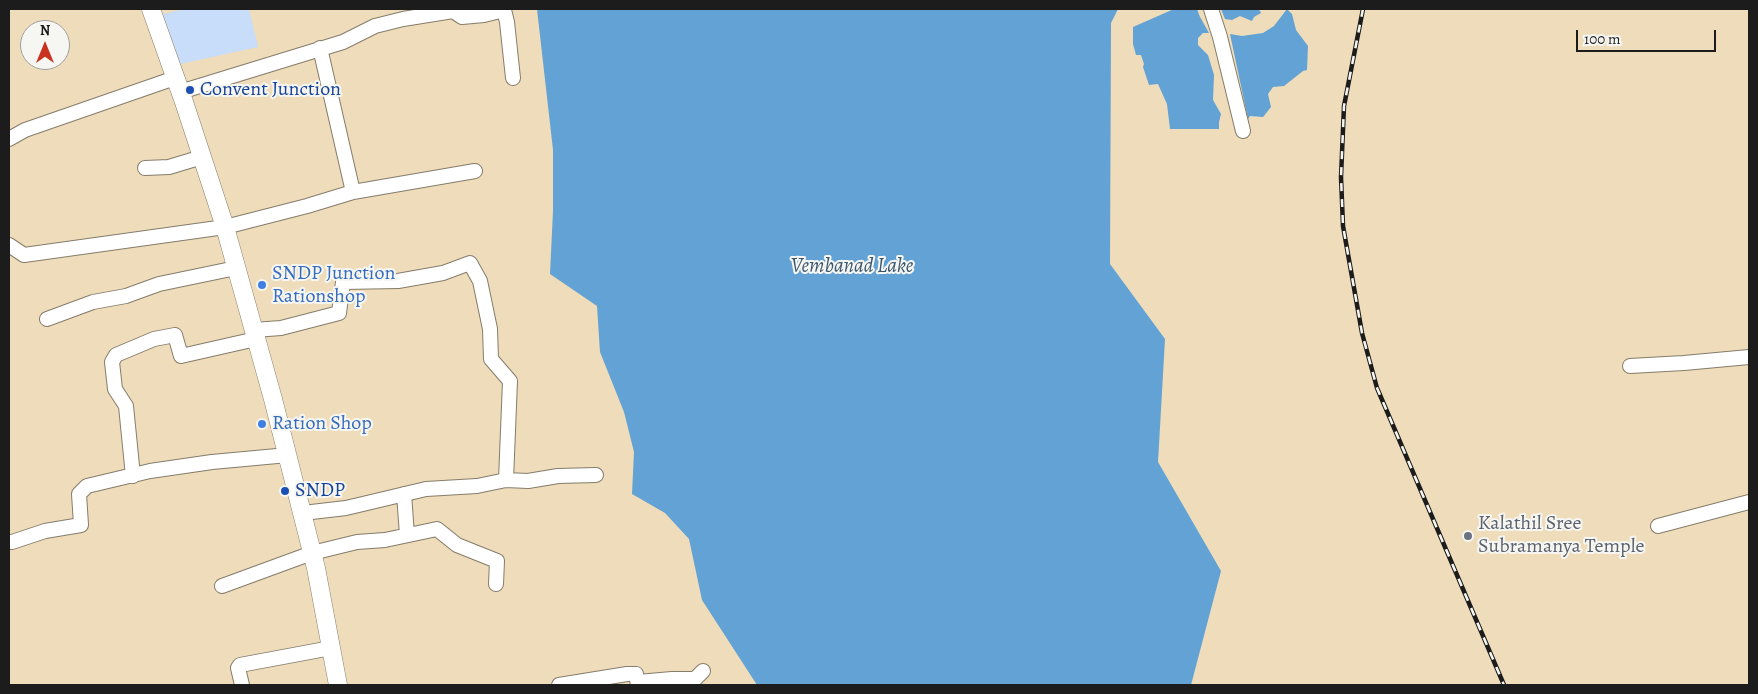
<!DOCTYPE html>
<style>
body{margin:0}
#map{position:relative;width:1758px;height:694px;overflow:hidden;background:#eedcba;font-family:Alegreya,serif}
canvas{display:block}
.frame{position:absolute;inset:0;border:10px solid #1c1c1c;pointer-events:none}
.north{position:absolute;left:20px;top:20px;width:50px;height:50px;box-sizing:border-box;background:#f6f6f2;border:1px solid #9f9f9c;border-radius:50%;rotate:0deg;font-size:14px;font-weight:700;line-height:20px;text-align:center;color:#1c1c1c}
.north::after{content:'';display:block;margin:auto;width:18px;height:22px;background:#c8321e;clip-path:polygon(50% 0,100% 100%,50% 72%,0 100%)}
.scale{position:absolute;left:1576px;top:30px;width:140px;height:22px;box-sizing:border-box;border:2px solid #1c1c1c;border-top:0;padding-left:6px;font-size:15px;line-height:18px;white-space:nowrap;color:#1c1c1c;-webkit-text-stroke:4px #f6f6f2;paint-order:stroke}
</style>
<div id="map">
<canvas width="1758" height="694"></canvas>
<div class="frame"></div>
<div class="north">N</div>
<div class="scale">100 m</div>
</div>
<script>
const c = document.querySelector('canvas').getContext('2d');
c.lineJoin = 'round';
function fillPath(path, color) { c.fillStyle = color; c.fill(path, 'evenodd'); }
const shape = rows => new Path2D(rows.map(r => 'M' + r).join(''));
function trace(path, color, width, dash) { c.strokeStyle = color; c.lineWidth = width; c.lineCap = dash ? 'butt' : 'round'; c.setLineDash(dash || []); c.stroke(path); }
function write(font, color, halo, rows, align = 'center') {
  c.font = font + ' Alegreya,serif'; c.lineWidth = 4; c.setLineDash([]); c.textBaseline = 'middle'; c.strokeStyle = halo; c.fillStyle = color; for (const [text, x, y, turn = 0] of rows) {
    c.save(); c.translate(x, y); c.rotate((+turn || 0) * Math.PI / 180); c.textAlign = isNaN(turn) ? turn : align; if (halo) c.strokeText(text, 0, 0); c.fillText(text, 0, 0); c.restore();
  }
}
fillPath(shape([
 [185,9,249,9,258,47,180,64,163,14]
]), '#c7ddf9');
fillPath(shape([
 [537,9,1118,9,1111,23,1110,264,1165,339,1158,462,1221,571,1191,685,757,685,702,600,689,539,665,513,632,494,634,452,624,412,600,352,597,306,550,274,553,211,553,150],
 [1174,9,1197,9,1200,17,1209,33,1203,33,1198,38,1198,45,1208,55,1214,75,1213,100,1221,114,1219,122,1219,129,1170,129,1167,104,1158,84,1149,85,1143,67,1144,64,1141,55,1136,55,1133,44,1133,27],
 [1221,9,1259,9,1261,13,1254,17,1252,21,1240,16,1232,20,1225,19],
 [1287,9,1292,14,1296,30,1308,46,1307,70,1303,71,1284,86,1273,87,1268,94,1271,107,1263,117,1250,116,1248,119,1230,34,1242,36,1263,33,1274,26]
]), '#62a2d4');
const minor = shape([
 [1211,9,1220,37,1243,131],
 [453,11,462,17,484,15,504,10,507,22,513,78],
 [320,48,353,192],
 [180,92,343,42,375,26,403,19,453,11,452,9],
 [9,139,25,130,175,78],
 [145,168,169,167,202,157],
 [9,245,24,255,225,227,307,206,353,192,475,171],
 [47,319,93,302,126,296,159,284,236,268],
 [254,330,281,328,339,313,343,282,398,281,443,273,470,263,480,281,490,329,491,359,510,381,506,480,477,486,426,489,346,508,303,513],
 [1630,366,1684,363,1749,357],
 [133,476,126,406,115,389,112,362,116,355,154,339,175,335,181,356,256,339],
 [506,480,528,481,558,476,596,475],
 [404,494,407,535],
 [1658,526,1749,502],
 [9,542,12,542,45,531,81,525,79,494,87,486,150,471,212,462,288,455],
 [222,586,312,553,357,542,385,540,437,529,457,545,497,561,496,584],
 [638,682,672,679,695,679,703,671],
 [242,685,238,668,240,665,331,648],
 [559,685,627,674,636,674,638,685]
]);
const major = shape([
 [151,9,184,102,225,227,273,399,316,568,338,685]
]);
trace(minor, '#857c6b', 16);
trace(major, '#857c6b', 19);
trace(minor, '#fff', 14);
trace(major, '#fff', 18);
const rail = shape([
 [1363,9,1344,106,1341,177,1343,226,1362,333,1377,388,1504,685]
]);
trace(rail, '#1c1c1c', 4.5);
trace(rail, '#f6f6f2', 2.5, [8]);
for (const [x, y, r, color] of [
 [190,90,5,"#1a4fb4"],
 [262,285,5,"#3f7fe0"],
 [262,424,5,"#3f7fe0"],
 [285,491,5,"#1a4fb4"],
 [1468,536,5,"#6b7280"]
]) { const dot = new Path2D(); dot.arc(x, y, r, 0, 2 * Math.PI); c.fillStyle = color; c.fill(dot); trace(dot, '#f6f6f2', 2); }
write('20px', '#164399', '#f6f6f2', [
 ["Convent Junction",200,90],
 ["SNDP",295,491]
], 'left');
write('20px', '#366cbe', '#f6f6f2', [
 ["SNDP Junction",272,274],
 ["Rationshop",272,297],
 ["Ration Shop",272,424]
], 'left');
write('20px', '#5b616d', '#f6f6f2', [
 ["Kalathil Sree",1478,524],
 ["Subramanya Temple",1478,547]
], 'left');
write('italic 21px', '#3c586f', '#f6f6f2', [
 ["Vembanad Lake",852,267]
]);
</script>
